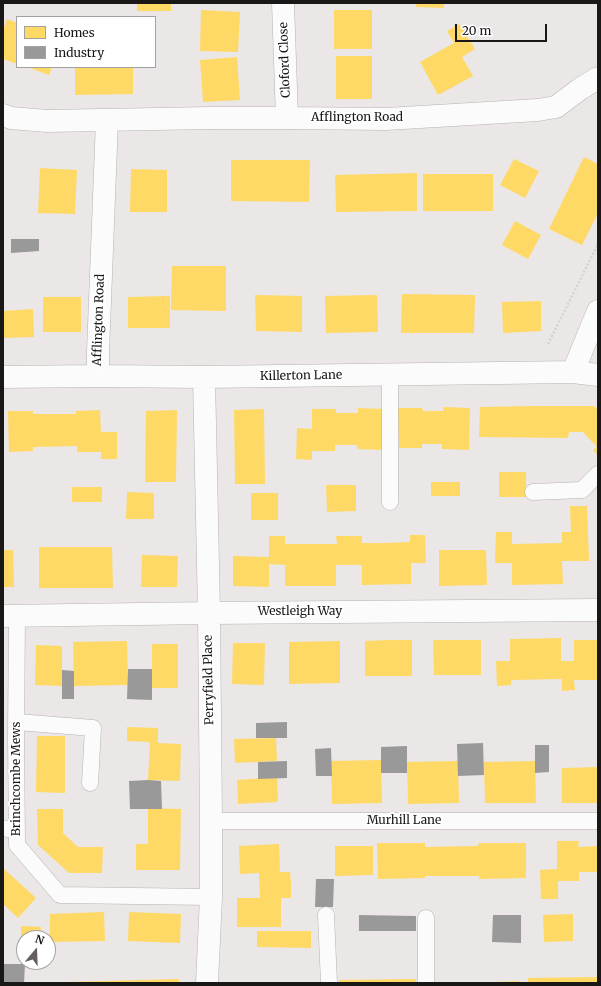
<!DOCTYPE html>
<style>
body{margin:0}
#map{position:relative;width:601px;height:986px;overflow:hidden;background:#eae7e6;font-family:Merriweather,serif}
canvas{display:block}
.frame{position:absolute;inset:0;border:4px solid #1a1717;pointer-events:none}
.legend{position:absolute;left:16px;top:16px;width:140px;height:52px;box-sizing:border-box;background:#fff;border:1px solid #a3a2a2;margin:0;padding:5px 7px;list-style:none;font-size:12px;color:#1a1717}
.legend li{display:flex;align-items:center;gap:8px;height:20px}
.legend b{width:20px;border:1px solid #a3a2a2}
.north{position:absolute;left:16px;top:930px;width:40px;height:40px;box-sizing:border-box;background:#fff;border:1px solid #a3a2a2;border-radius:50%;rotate:19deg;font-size:11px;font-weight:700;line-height:16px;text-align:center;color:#1a1717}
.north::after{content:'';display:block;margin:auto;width:14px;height:18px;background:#63605f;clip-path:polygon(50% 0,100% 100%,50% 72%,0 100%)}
.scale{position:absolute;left:455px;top:24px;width:92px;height:18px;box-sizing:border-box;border:2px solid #1a1717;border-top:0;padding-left:5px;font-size:12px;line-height:14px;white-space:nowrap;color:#1a1717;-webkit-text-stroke:3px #fff;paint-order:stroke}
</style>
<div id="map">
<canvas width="601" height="986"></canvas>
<div class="frame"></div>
<ul class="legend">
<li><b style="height:11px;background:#ffd966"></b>Homes</li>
<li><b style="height:11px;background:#999"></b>Industry</li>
</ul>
<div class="north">N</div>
<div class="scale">20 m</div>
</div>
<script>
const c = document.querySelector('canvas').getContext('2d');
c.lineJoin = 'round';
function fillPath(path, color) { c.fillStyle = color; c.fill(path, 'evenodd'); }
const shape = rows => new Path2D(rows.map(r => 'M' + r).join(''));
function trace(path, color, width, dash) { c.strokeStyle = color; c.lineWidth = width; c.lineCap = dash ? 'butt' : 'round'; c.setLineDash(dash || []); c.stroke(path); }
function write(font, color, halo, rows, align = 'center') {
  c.font = font + ' Merriweather,serif'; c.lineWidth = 4; c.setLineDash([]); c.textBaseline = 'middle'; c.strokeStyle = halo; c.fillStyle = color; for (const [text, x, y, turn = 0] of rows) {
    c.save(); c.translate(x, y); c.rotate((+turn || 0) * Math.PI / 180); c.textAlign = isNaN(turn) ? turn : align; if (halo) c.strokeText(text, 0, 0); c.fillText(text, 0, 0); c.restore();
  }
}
fillPath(shape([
 [137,3,171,3,171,11,137,11],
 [416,3,444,3,444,8,416,7],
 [201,10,240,12,238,52,200,51],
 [334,10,372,10,372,49,334,49],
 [7,19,17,23,17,64,3,59,3,30],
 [459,24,475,49,462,57,473,76,438,95,420,62,454,43,447,31],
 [336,56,372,56,372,99,336,99],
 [237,57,240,100,203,102,200,60],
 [27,67,52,67,49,75],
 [75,67,133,67,133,94,75,95],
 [584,157,598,164,598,213,582,245,549,229],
 [514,159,539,171,525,198,500,185],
 [231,160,310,160,309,202,231,201],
 [40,168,77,170,75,214,38,213],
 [131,169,167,170,167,212,130,212],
 [417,173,417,211,336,212,335,175],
 [423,174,493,174,493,211,423,211],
 [515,221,541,235,528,259,502,245],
 [172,266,226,266,226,311,171,310],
 [402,294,475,295,474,333,401,333],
 [255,295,302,296,302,332,256,331],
 [377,295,378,332,326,333,325,296],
 [170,296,170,328,128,328,128,297],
 [43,297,81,297,81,332,43,332],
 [541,301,541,331,503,333,502,302],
 [33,309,34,337,3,338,3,311],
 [534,406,594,406,598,410,598,455,593,450,597,447,583,432,569,432,568,438,479,437,480,407],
 [444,407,470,408,469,450,442,449,442,444,422,444,422,448,399,448,398,408,422,408,423,411,443,411],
 [358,408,384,409,382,450,357,449,357,445,335,445,335,451,312,451,312,460,296,459,297,428,312,429,312,409,336,409,336,413,358,413],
 [264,409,265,484,235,484,234,410],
 [100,410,101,432,117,432,117,459,101,459,101,452,77,452,77,446,33,447,33,451,9,452,8,411,33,411,33,414,76,414,76,411],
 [177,410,176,482,145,482,146,411],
 [499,472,526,472,526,497,499,497],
 [431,482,460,482,460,496,431,496],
 [326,485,356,485,356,511,327,512],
 [72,487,102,487,102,502,72,502],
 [127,492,154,493,154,519,126,519],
 [251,493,278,493,278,520,251,520],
 [570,506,587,506,589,561,562,561,563,584,512,585,512,563,495,563,496,532,512,532,512,544,562,543,562,532,571,532],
 [410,535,425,535,426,563,411,563,411,584,362,585,362,565,336,565,336,586,285,586,285,565,269,564,269,587,233,586,233,556,269,557,269,536,285,536,285,544,337,544,336,536,362,536,362,543,385,543,410,542],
 [39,547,112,547,113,588,39,588],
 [3,550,13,550,14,587,3,587],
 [439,550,486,550,487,585,439,586],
 [142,555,178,556,177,587,141,587],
 [561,638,561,661,574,661,574,640,598,640,598,680,574,680,575,690,562,691,562,679,511,680,511,685,497,686,496,661,510,661,510,639],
 [389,640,412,640,412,676,365,676,365,641],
 [433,640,481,640,481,675,434,675],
 [127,641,128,685,74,686,73,642],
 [340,641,340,683,289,684,289,642],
 [233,643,265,643,264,685,232,684],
 [152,644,178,644,178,688,152,688],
 [36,645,62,646,62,686,35,685],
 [127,727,158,728,158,743,181,744,180,781,148,780,150,742,127,741],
 [37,736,65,736,65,793,36,792],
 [276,738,277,761,235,763,234,739],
 [381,760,382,803,332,804,331,761],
 [458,761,459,803,408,804,407,762],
 [535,761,536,803,485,803,484,762],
 [598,767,598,803,562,803,562,768],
 [277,777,278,802,238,804,237,780],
 [148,808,181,809,180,870,136,870,136,844,148,844],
 [37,809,63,809,63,833,78,847,103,847,102,873,69,873,38,845],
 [557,841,579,841,578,847,598,846,598,872,579,872,579,881,558,881,558,899,541,899,540,870,557,869],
 [377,843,425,843,425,847,478,846,479,843,526,843,526,878,479,879,479,876,425,876,425,878,378,879],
 [279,844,280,872,290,872,291,883,291,898,281,898,281,927,237,927,237,898,260,898,259,873,240,874,239,846],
 [335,846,373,846,373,875,335,876],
 [3,868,36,898,18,918,3,904],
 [104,912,105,941,50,942,50,914],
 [129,912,181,914,180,943,128,941],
 [573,914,573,941,544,942,543,915],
 [21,926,41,927,40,938,24,938,24,947,21,946],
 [257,931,311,931,311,948,257,947],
 [598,977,598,983,528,983,528,978],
 [179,979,179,983,65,983,65,982],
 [416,979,416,983,339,983,339,980],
 [519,981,519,983,494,983,494,982]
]), '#ffd966');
fillPath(shape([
 [11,239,39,239,39,251,11,253],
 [128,669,152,669,152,700,127,699],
 [62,670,74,671,74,699,62,699],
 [287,722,287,738,256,738,256,723],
 [483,743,484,775,458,776,457,744],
 [535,745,549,745,549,772,535,773],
 [407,746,407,773,381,773,381,747],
 [331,748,332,776,316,776,315,749],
 [287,761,287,778,258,779,258,762],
 [148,780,161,781,162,809,130,809,129,781],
 [316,879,334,879,333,907,315,907],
 [359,915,416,916,416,931,359,931],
 [493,915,521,915,521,943,492,942],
 [3,964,25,964,24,983,3,983]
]), '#999');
const lane = shape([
 [390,375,390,502],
 [533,492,582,490,598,474],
 [17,615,16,736,17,845,60,895,211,897],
 [17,722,93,728,90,783],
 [211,821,598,821],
 [3,828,17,831],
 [326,915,329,983],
 [426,918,426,983]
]);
const street = shape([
 [283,3,287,118],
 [3,115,11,118,47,121,211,118,287,118,386,119,538,110,556,107,580,89,598,78],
 [573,372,598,311],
 [98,376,98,352,107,120],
 [3,377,98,376,204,377,573,372,598,375],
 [204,377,209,613,211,821,211,897,207,983],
 [3,616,209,613,598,610]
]);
trace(lane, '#b5b2b2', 17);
trace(street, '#b5b2b2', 23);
trace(shape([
 [548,344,598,244]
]), '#d4d3d3', 2.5, [2, 2]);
trace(lane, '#fcfbfb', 16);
trace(street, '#fcfbfb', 22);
write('12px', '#1a1717', '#fff', [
 ["Cloford Close",285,60,-92],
 ["Afflington Road",357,118],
 ["Afflington Road",99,320,-88],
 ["Killerton Lane",301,376,-1],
 ["Westleigh Way",300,612],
 ["Perryfield Place",209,680,-91],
 ["Brinchcombe Mews",17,779,-90],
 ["Murhill Lane",404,821]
]);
</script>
